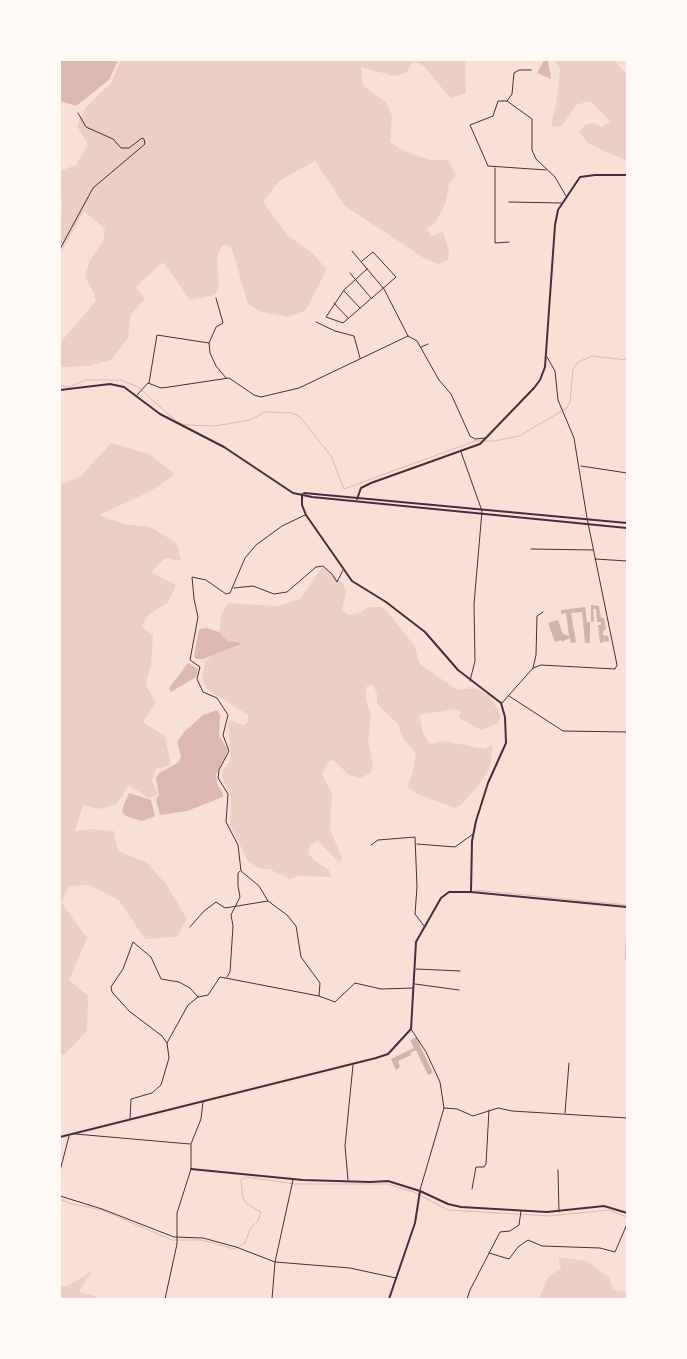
<!DOCTYPE html>
<style>
body{margin:0}
#map{position:relative;width:687px;height:1359px;overflow:hidden;background:#f7e1d7;font-family:"Noto Sans",sans-serif}
canvas{display:block}
.frame{position:absolute;inset:0;border:61px solid #fffaf5;pointer-events:none}
</style>
<div id="map">
<canvas width="687" height="1359"></canvas>
<div class="frame"></div>
</div>
<script>
const c = document.querySelector('canvas').getContext('2d');
c.lineJoin = 'round';
function fillPath(path, color) { c.fillStyle = color; c.fill(path, 'evenodd'); }
const shape = rows => new Path2D(rows.map(r => 'M' + r).join(''));
function trace(path, color, width, dash) { c.strokeStyle = color; c.lineWidth = width; c.lineCap = dash ? 'butt' : 'round'; c.setLineDash(dash || []); c.stroke(path); }
fillPath(shape([
 [121,60,462,60,465,62,466,93,450,98,424,66,413,61,406,73,394,76,361,67,363,86,386,102,392,116,390,142,406,152,430,160,448,160,456,176,449,184,446,202,436,222,427,229,431,236,443,232,449,252,448,260,438,264,424,258,345,206,315,161,279,181,263,202,288,236,309,250,327,269,306,310,288,317,262,312,248,304,231,246,222,245,217,257,219,285,215,295,190,300,163,262,136,287,145,299,131,314,128,338,111,360,89,366,60,367,60,343,96,301,93,291,85,277,90,260,103,241,105,229,84,211,60,255,60,214,62,211,60,171,76,165,88,145,77,126,85,108,111,83],
 [555,60,614,60,627,75,627,161,589,144,579,132,585,125,593,123,602,127,610,121,590,101,576,105,562,126,551,127,557,99,560,69],
 [111,443,149,454,175,474,151,491,99,515,124,524,150,527,177,543,181,561,165,558,151,572,176,585,168,603,149,614,142,627,153,635,151,663,146,686,156,703,143,722,165,736,171,765,156,769,152,781,158,795,149,798,128,785,118,803,100,809,83,805,75,831,91,829,114,831,118,851,146,862,166,884,187,919,177,937,145,939,119,900,89,885,69,886,61,902,87,938,69,980,88,996,87,1031,64,1055,60,1054,60,485,81,476],
 [323,566,342,582,346,591,342,611,349,615,359,613,368,607,380,607,386,610,414,645,420,664,457,690,476,688,490,696,501,716,497,724,481,730,459,718,460,711,454,709,419,715,423,733,430,744,443,741,485,749,490,745,493,747,490,767,476,789,462,804,456,808,417,794,407,787,412,775,416,753,404,740,397,723,377,704,377,695,374,686,369,684,366,688,366,699,371,717,368,740,373,765,371,773,360,778,349,775,333,760,328,761,322,774,332,794,330,829,342,858,339,862,318,841,310,845,308,853,314,860,329,870,331,877,298,876,290,879,269,869,260,869,248,861,230,825,231,798,222,776,222,770,229,763,231,755,228,725,230,720,244,725,248,721,248,715,208,690,202,679,205,662,214,654,237,642,228,642,219,632,221,617,227,603,278,606,300,599],
 [558,1257,587,1261,609,1277,613,1290,623,1291,627,1294,627,1299,540,1299,540,1296,549,1276,561,1268],
 [93,1270,79,1292,95,1296,96,1299,60,1299,60,1286,68,1286]
]), '#ebcfc5');
fillPath(shape([
 [60,60,118,60,109,80,76,106,60,101],
 [544,60,548,60,551,79,537,73],
 [207,628,219,632,228,642,237,642,241,644,203,659,196,659,194,657,199,629],
 [188,663,198,669,196,677,171,692,169,688],
 [217,710,220,715,219,736,228,750,216,775,217,783,223,794,223,797,187,811,160,815,156,799,159,795,156,778,159,773,179,762,181,756,177,742,184,732,203,715],
 [129,793,151,800,155,816,142,821,126,816,122,812,123,807]
]), '#dcb8b0');
trace(shape([
 [60,386,69,387,86,380,121,380,138,387,176,421,185,425,215,426,250,420,265,412,293,413,300,417,331,456,344,489,475,441,494,441,519,436,567,408,570,402,573,369,578,362,592,356,627,360],
 [475,890,627,905],
 [627,928,625,960,627,960],
 [60,1199,69,1203,102,1210,172,1240,202,1240,234,1249,245,1243,250,1229,258,1221,261,1212,247,1204,243,1198,241,1180,246,1177,295,1184,387,1184,414,1192,448,1210,550,1216,608,1210,627,1217]
]), '#dcb8b0', 1);
fillPath(shape([
 [591,605,599,606,601,618,604,618,606,629,603,631,603,635,608,636,609,641,605,642,604,637,604,642,600,643,598,625,601,625,601,622,597,622,596,609,593,609,594,621,591,622],
 [585,607,587,622,590,622,590,643,585,643,582,612,571,613,576,642,571,643,570,638,561,642,561,640,555,642,548,623,558,620,563,634,569,636,566,613,561,614,561,610],
 [416,1037,433,1073,428,1075,416,1050,410,1053,411,1055,398,1061,400,1067,396,1070,391,1059,414,1048,410,1040]
]), '#ccb4b1');
trace(shape([
 [507,101,512,94,514,73,519,70,531,70],
 [495,168,495,243,509,242],
 [546,170,488,166,470,125,493,116,498,101,507,101,532,119,532,150,536,159,555,177,566,196],
 [509,202,561,203],
 [60,249,93,188,145,144,144,139,142,138,129,148,121,148,113,139,86,127,78,113],
 [352,251,384,289,408,336,417,341,439,380,451,394,470,436,475,439,486,438],
 [362,261,373,252,396,277,343,323,326,317,344,290,367,269],
 [350,273,371,298],
 [344,291,360,308],
 [216,298,223,323,216,327,209,343,210,353,216,366,226,378],
 [334,303,348,318],
 [316,322,335,331,354,336,360,358],
 [421,347,428,344],
 [149,383,157,335,209,343],
 [137,395,148,383,161,388,169,387,229,378,254,395,261,397,299,388,408,336],
 [461,452,482,511,474,604,475,661,470,681],
 [581,466,627,473],
 [305,515,282,526,256,545,245,558,230,593,226,594,206,580,192,577,194,599,198,617,190,660,200,667,197,679,203,692,217,698,228,715,223,735,229,751,219,770,218,778,228,794,226,822,238,845,241,871,259,886,268,901,287,915,296,926,301,957,320,983,319,996],
 [531,549,593,550],
 [595,559,627,561],
 [234,588,253,586,274,594,287,592,316,567,323,566,332,574,337,582,343,570],
 [533,668,541,665,615,669,617,665,587,518,574,438,558,400,555,371,547,357],
 [509,696,563,731,627,732],
 [502,703,533,668,536,655,537,616,543,612],
 [417,844,455,847,473,834],
 [371,845,378,840,415,837,417,887,415,914,424,926],
 [190,927,204,911,216,902,225,908,268,901],
 [416,969,460,971],
 [227,977,230,972,233,926,231,915,240,897,238,886,238,873,240,871],
 [415,984,459,990],
 [411,1029,426,1052,440,1082,444,1108,420,1190],
 [167,1043,188,1005,198,997,208,995,220,977,319,996,335,1002,355,983,381,989,413,988],
 [444,1108,457,1109,473,1116,498,1108,512,1111,627,1118],
 [565,1113,569,1063],
 [130,1119,131,1099,152,1093,161,1085,169,1058,167,1043,162,1036,129,1011,112,992,111,987,123,969,133,942,151,957,161,979,179,982,190,988,198,997],
 [75,1134,190,1144],
 [558,1170,559,1212],
 [60,1171,69,1136],
 [348,1180,345,1146,353,1065],
 [472,1189,476,1167,484,1167,486,1164,489,1110],
 [60,1196,102,1209,174,1237,203,1238,236,1247,275,1262,350,1268,396,1278],
 [489,1253,509,1259,518,1247,528,1240,542,1246,600,1248,615,1252,627,1224],
 [165,1299,177,1244,177,1213,191,1169,191,1144,201,1119,203,1102],
 [272,1299,275,1262,293,1180],
 [467,1299,470,1290,500,1232,510,1231,519,1225,521,1211]
]), '#4a2c40', 1);
trace(shape([
 [302,494,302,505,306,515,352,581,386,602,425,632,458,670,501,703,505,717,506,743,488,783,476,821,472,841,471,892],
 [357,499,361,488,371,483,480,444,534,388,540,380,545,367,555,225,558,210,580,177,595,175,627,175],
 [191,1169,303,1180,370,1182,388,1181,420,1191]
]), '#4a2c40', 2);
trace(shape([
 [60,390,110,384,124,387,160,414,224,447,293,493,312,497,627,528],
 [304,493,627,523],
 [60,1137,376,1058,388,1054,411,1029,416,942,441,898,449,892,471,892,627,907],
 [389,1299,415,1223,420,1191,448,1204,461,1207,547,1212,604,1206,627,1213]
]), '#4a2c40', 2);
</script>
